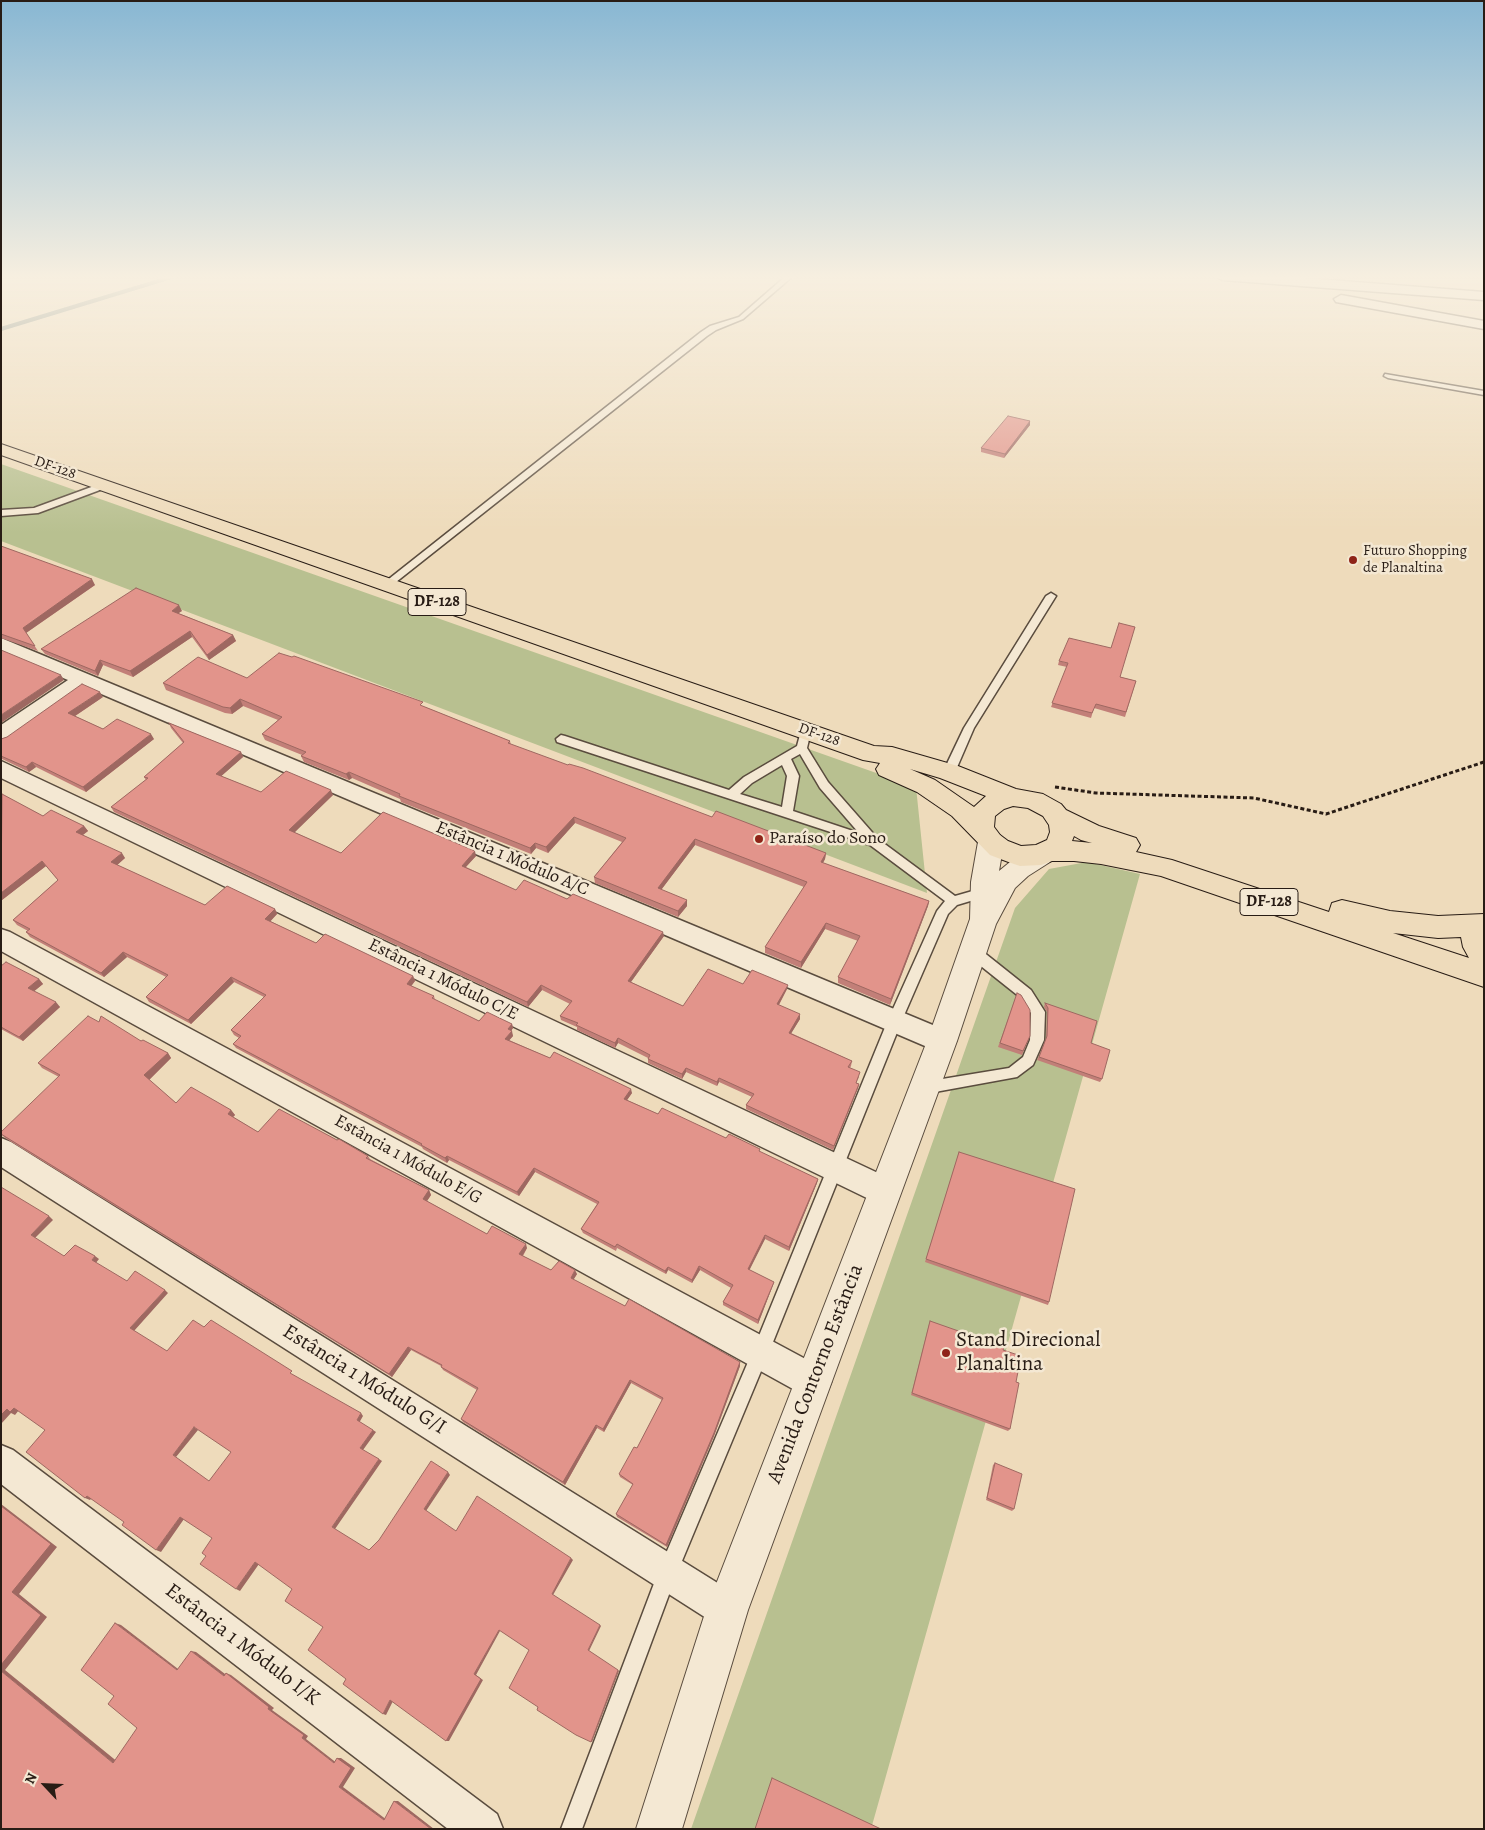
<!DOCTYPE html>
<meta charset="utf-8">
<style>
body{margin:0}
#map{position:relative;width:1485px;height:1830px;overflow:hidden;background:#eedbbb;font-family:Alegreya,serif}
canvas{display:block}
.frame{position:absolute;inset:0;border:2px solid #281c15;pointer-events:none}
.north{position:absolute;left:20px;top:1760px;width:50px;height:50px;-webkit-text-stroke:4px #f4e8d3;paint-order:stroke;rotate:295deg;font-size:14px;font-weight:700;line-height:20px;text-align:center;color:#281c15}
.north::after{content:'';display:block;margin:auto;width:18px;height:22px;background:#281c15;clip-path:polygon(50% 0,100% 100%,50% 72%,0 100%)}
</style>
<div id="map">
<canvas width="1485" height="1830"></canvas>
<div class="frame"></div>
<div class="north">N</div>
</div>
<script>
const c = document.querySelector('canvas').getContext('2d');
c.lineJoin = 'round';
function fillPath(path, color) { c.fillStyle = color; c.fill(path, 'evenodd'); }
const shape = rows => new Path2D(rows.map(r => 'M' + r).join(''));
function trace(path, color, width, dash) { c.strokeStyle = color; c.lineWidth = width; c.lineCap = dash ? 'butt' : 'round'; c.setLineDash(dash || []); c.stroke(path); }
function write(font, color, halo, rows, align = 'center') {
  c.font = font + ' Alegreya,serif'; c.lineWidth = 5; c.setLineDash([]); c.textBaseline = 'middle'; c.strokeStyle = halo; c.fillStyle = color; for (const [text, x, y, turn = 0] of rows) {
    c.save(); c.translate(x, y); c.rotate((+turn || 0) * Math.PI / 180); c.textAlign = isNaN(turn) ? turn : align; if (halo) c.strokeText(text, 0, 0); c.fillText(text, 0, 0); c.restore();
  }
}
fillPath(shape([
 [1,464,916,787,927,893,1,541],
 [1087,862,1140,874,871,1829,691,1829,1015,908,1049,869]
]), '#b8c090');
trace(shape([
 [1,329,175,276]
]), '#6c7b74', 4);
const service = shape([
 [786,276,793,276,743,319,716,330,707,336,391,586,385,586,385,582,701,332,710,326,739,317,786,276],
 [1385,374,1484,391,1484,395,1388,378,1384,376,1385,374],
 [105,482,108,483,108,487,38,513,1,516,1,510,34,508,105,482],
 [1051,593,1056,596,974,728,955,772,953,775,945,775,943,772,964,728,1046,596,1051,593],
 [806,727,811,731,807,748,828,782,878,839,955,896,983,888,987,890,989,893,987,896,957,905,948,914,902,1020,769,1352,677,1573,582,1829,561,1829,661,1565,754,1348,888,1020,937,911,945,901,870,845,557,742,556,739,561,735,565,736,729,790,744,777,797,746,801,731,806,727],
 [800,754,820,788,859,833,793,811,799,776,791,759,800,754],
 [782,765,787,776,782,807,740,794,752,783,782,765],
 [972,946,977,947,1031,990,1045,1012,1044,1040,1033,1065,1017,1077,924,1094,919,1092,917,1088,919,1084,924,1082,1009,1068,1023,1057,1030,1040,1031,1013,1021,998,967,955,966,951,967,947,972,946]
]);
const minor = shape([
 [1216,276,1279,276,1484,292,1484,300,1222,280,1216,276],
 [1341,295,1484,321,1484,329,1336,302,1334,299,1341,295],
 [1,638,952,1033,956,1041,952,1049,942,1053,932,1049,85,687,9,741,1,743,1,725,68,680,1,652,1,638],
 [1,761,895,1181,899,1191,895,1201,884,1205,873,1201,1,778,1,761],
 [1,929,10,932,826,1370,831,1382,826,1394,814,1399,802,1394,1,951,1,929],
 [1,1138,11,1142,740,1597,746,1610,740,1623,727,1629,714,1623,1,1167,1,1138],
 [1,1445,13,1450,497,1814,503,1829,448,1829,1,1484,1,1445]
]);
const tertiary = shape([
 [991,832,1000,835,1004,842,999,871,1010,862,1032,848,1041,845,1050,848,1054,855,1050,862,1028,876,1015,888,996,924,957,1041,748,1610,682,1829,636,1829,706,1610,927,1041,970,919,971,882,978,842,982,835,991,832]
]);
const primary = shape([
 [1,444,874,746,892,747,958,766,1016,789,1043,794,1061,804,1066,810,1099,826,1136,838,1140,845,1136,852,1172,860,1329,912,1332,903,1342,900,1390,911,1438,916,1484,914,1484,987,1161,876,1101,864,1074,861,1052,861,1041,865,1020,866,1011,863,990,855,952,816,917,792,879,775,876,769,880,763,863,760,1,455,1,444],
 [910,769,940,778,986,796,974,807,935,780,910,769],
 [1013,806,1028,808,1043,816,1049,825,1050,832,1047,840,1036,845,1021,846,1008,841,1000,835,994,827,995,816,1004,809,1013,806],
 [1074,836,1081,840,1092,843,1072,841,1074,836],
 [1393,933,1438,938,1461,937,1463,947,1469,958,1393,933]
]);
trace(service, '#5a4c3e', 3);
trace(minor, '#5a4c3e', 3);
trace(tertiary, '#5a4c3e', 2);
trace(primary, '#281c15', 2);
trace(shape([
 [1055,787,1096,793,1254,798,1326,814,1484,762]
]), '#281c15', 3, [4, 2.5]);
fillPath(service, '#f4e8d3');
fillPath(minor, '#f4e8d3');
fillPath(tertiary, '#f4e8d3');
fillPath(primary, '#eedbbb');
fillPath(shape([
 [1030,421,1030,425,1004,458,981,452,981,448],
 [1,546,95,585,26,633,38,651,1,638],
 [182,611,178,613,233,635,236,641,209,660,192,637,133,677,103,665,98,676,45,654,41,649],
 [1059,661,1136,681,1125,717,1094,708,1091,718,1051,707,1067,667,1058,665],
 [247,678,425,707,510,741,511,745,712,817,826,853,825,859,823,863,929,901,928,906,890,1005,838,983,838,977,858,941,825,929,801,968,765,953,765,947,804,887,695,845,661,890,687,906,678,917,595,883,594,877,622,842,575,823,548,853,536,848,531,854,401,802,400,799,352,778,349,780,304,762,301,756,302,755,265,740,262,734,278,720,243,706,232,714,225,713,166,690,163,683],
 [103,697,75,716,103,729,154,739,86,792,36,767,29,772,2,759,1,760,1,739,7,737],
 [169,723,241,752,243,757,221,776,261,792,333,795,294,832,341,853,476,856,466,867,516,890,567,899,664,936,631,982,683,1006,743,984,787,989,779,1005,800,1019,791,1033,852,1061,851,1066,850,1068,859,1077,856,1083,859,1084,858,1088,833,1150,746,1109,746,1105,752,1097,719,1082,717,1086,686,1072,682,1079,648,1063,648,1058,618,1043,615,1048,577,1030,577,1027,561,1020,560,1016,570,1004,542,990,528,1007,114,812,111,807,146,780,144,777,183,743,171,728],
 [1,794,43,816,84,826,88,831,83,835,125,858,117,865,205,905,275,909,277,914,270,921,316,943,413,976,415,981,411,986,434,996,435,1000,479,1021,512,1024,513,1028,511,1031,513,1036,509,1040,550,1058,632,1093,627,1100,658,1114,726,1138,760,1152,818,1179,817,1183,789,1251,765,1239,749,1270,774,1282,773,1285,758,1324,723,1305,723,1302,731,1288,700,1270,692,1283,668,1270,666,1274,617,1248,616,1251,583,1233,581,1229,597,1204,535,1172,519,1196,449,1160,447,1163,423,1149,422,1147,236,1048,233,1044,239,1038,234,1035,231,1030,264,997,234,982,191,1024,149,1002,146,997,166,977,127,957,104,977,30,937,26,932,28,931,17,925,13,920,58,880,46,866,2,900,1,900],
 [1,966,39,979,43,984,34,991,60,1007,23,1041,1,1029],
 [1017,993,1030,1036,1022,1055,998,1047],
 [1045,1003,1091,1043,1102,1079,1100,1082,1037,1060,1046,1040,1047,1012,1044,1007],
 [99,1022,168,1053,171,1058,149,1080,176,1103,231,1110,235,1115,233,1117,258,1132,337,1140,368,1156,370,1159,429,1190,431,1195,427,1201,487,1234,527,1248,523,1256,551,1270,577,1274,573,1280,625,1306,740,1362,740,1366,714,1436,667,1547,617,1517,616,1514,633,1485,620,1477,619,1474,637,1448,662,1400,631,1383,604,1432,597,1428,565,1485,463,1422,461,1419,477,1390,443,1370,441,1366,411,1350,392,1377,5,1138,1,1134,59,1077,42,1068,38,1063],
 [959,1152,1049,1302,1048,1305,925,1262],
 [929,1324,1003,1350,1016,1382,1010,1429,1008,1431,911,1395],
 [995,1463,1014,1509,1012,1511,986,1500,993,1465]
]), '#c27f78');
fillPath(shape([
 [1030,421,1030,425,1004,458,1005,454],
 [92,579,95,585,26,633,23,628],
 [179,605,182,611,174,616,172,611],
 [190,631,192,637,133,677,130,671],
 [233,635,236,641,209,660,207,655],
 [100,660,103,665,98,676,95,671],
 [61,675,64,680,1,723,1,715],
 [100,692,103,697,72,718,68,713],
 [240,699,243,706,232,714,230,708],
 [151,734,154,739,86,792,83,787],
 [241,752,243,757,218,779,216,774],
 [32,762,36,767,29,772,26,767],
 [349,772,352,778,349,780,346,774],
 [331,790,333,795,292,835,289,830],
 [574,817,575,823,548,853,546,847],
 [84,826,88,831,80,837,76,832],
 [695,839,695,845,658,894,658,888],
 [535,843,536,848,531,854,530,848],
 [475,851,476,856,463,870,462,866],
 [122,853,125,858,115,867,111,862],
 [826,853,825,859,820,868,821,862],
 [42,861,46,866,2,900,1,899,1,893],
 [687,900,687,906,678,917,678,911],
 [929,901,928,906,890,1005,891,999],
 [275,909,277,914,268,924,265,919],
 [826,923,825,929,801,968,801,962],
 [663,932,664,936,628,986,628,981],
 [123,952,127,957,104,977,101,973],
 [413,976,415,981,409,989,407,984],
 [231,977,234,982,191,1024,188,1020],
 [39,979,43,984,32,993,28,988],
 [541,985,542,990,528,1007,527,1002],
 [788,985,787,989,777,1008,777,1004],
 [56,1002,60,1007,23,1041,19,1037],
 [800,1014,800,1019,789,1037,789,1033],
 [512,1024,513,1028,509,1034,508,1029],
 [512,1031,513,1036,507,1043,505,1039],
 [618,1038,618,1043,615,1048,615,1043],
 [168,1053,171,1058,149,1080,144,1075],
 [686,1068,686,1072,682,1079,682,1074],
 [719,1078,719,1082,717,1086,717,1082],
 [859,1084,858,1088,833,1150,834,1146],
 [631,1089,632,1093,625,1103,624,1099],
 [231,1110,235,1115,231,1119,228,1114],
 [447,1156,449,1160,447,1163,445,1158],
 [534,1168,535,1172,519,1196,517,1192],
 [818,1179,817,1183,789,1251,789,1247],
 [429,1190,431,1195,425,1204,423,1199],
 [49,1216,53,1220,35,1238,31,1235],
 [765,1235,765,1239,748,1273,748,1269],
 [526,1244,527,1248,521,1258,519,1254],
 [95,1256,99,1259,95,1264,92,1260],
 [699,1266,700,1270,692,1283,692,1280],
 [668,1267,668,1270,666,1274,665,1271],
 [575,1270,577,1274,572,1282,571,1278],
 [774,1282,773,1285,758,1324,758,1320],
 [165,1290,168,1293,134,1331,130,1328],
 [408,1347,411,1350,392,1377,389,1374],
 [740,1362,740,1366,714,1436,667,1547,666,1545],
 [630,1380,631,1383,604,1432,603,1429],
 [14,1408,19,1410,15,1415,11,1413,1,1424,1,1415,7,1409],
 [361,1413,363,1416,359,1423,357,1420],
 [596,1425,597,1428,565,1485,563,1482],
 [194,1427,198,1430,176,1457,173,1455],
 [373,1430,376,1432,363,1450,360,1448],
 [379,1459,382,1461,335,1529,332,1527],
 [448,1472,450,1475,426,1511,424,1509],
 [87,1496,92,1498,90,1500,85,1498],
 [1,1504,57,1547,19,1594,47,1617,5,1670,119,1763,113,1763,1,1671,1,1665,12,1592],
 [180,1517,184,1519,161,1552,156,1550],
 [571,1558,573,1560,553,1595,552,1594],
 [255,1562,259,1564,240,1591,236,1589],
 [115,1623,121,1625,182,1672,177,1670],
 [600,1625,601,1626,589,1651,588,1650],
 [499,1630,500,1631,476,1675,483,1680,449,1741,446,1741,474,1674],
 [191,1651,196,1652,229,1677,224,1676],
 [618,1670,619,1671,592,1742,591,1742],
 [226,1673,231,1675,274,1708,272,1710,308,1736,306,1739,338,1764,334,1763,302,1738],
 [390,1700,393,1701,386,1715,383,1714],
 [337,1758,341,1758,355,1768,343,1787,387,1820,384,1820,339,1787],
 [394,1801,398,1801,434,1829,431,1829]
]), '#9e6861');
const building = shape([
 [1008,416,1030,421,1005,454,981,448,1008,416],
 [1,546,92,579,23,628,35,646,1,634,1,546],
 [136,588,179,605,172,611,233,635,207,655,190,631,130,671,100,660,95,671,41,649,136,588],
 [1119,623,1135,627,1120,677,1136,681,1126,712,1096,704,1092,713,1052,703,1068,663,1059,661,1069,638,1111,648,1119,623],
 [1,650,61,675,1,715,1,650],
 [279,653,292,657,294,656,423,702,420,705,510,741,508,743,568,765,569,764,583,768,712,817,716,811,826,853,821,862,929,901,891,999,838,977,860,936,826,923,801,962,765,947,807,882,695,839,658,888,687,900,678,911,594,877,626,838,574,817,546,847,535,843,530,848,399,796,400,794,349,772,346,774,301,756,306,752,262,734,282,717,240,699,230,708,223,707,163,683,198,657,247,678,279,653],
 [82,684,100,692,68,713,103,729,117,719,151,734,83,787,32,762,26,767,1,756,1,739,7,737,82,684],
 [169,723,241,752,216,774,261,792,286,771,331,790,289,830,341,853,383,812,475,851,462,866,516,890,524,880,567,899,573,894,663,932,628,981,683,1006,708,969,743,984,752,970,788,985,777,1004,800,1014,789,1033,852,1061,848,1067,860,1072,856,1083,859,1084,834,1146,746,1105,754,1094,719,1078,717,1082,686,1068,682,1074,648,1059,650,1055,618,1038,615,1043,576,1025,578,1023,560,1016,572,1001,541,985,527,1002,111,807,148,778,144,777,184,742,169,723],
 [2,794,43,816,51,810,84,826,76,832,122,853,111,862,205,905,227,886,275,909,265,919,316,943,325,934,413,976,407,984,434,996,432,998,479,1021,487,1012,512,1024,508,1029,512,1031,505,1039,550,1058,554,1052,631,1089,624,1099,658,1114,662,1108,726,1138,729,1134,760,1149,759,1151,818,1179,789,1247,765,1235,748,1269,774,1282,758,1320,723,1302,733,1285,699,1266,692,1280,668,1267,665,1271,617,1244,615,1247,581,1229,599,1202,534,1168,517,1192,447,1156,445,1158,421,1145,422,1144,233,1044,241,1036,231,1030,266,995,231,977,188,1020,146,997,168,975,123,952,101,973,26,932,30,929,13,920,58,880,42,861,1,893,2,794],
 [6,962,39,979,28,988,56,1002,19,1037,1,1027,1,966,6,962],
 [1017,993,1021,995,1030,1010,1030,1036,1023,1051,1000,1043,1017,993],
 [1045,1003,1097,1021,1091,1043,1110,1050,1102,1079,1039,1057,1047,1036,1048,1008,1045,1003],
 [88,1016,99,1022,101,1016,141,1041,143,1040,168,1053,144,1075,176,1103,191,1087,231,1110,228,1114,258,1132,279,1109,337,1140,339,1139,368,1156,366,1158,429,1190,423,1199,487,1234,492,1226,526,1244,519,1254,551,1270,559,1261,575,1270,571,1278,625,1306,629,1299,740,1362,714,1433,666,1545,616,1514,633,1484,619,1474,634,1447,637,1448,663,1398,630,1380,603,1429,596,1425,563,1482,461,1419,478,1388,441,1367,442,1365,408,1347,389,1374,1,1134,1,1132,60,1075,38,1063,88,1016],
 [959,1152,1075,1189,1049,1302,926,1259,959,1152],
 [1,1187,49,1216,31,1235,64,1256,75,1245,95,1256,92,1260,127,1281,135,1271,165,1290,130,1328,167,1351,193,1320,204,1327,211,1320,292,1371,290,1373,361,1413,357,1420,373,1430,360,1448,379,1459,332,1527,369,1550,379,1540,431,1461,448,1472,424,1509,456,1531,477,1496,571,1558,552,1594,600,1625,588,1650,618,1670,591,1742,576,1735,537,1710,538,1707,509,1688,529,1650,499,1630,474,1674,481,1679,446,1741,390,1700,383,1714,343,1684,346,1679,308,1650,323,1627,285,1601,292,1589,255,1562,236,1589,200,1564,206,1556,202,1553,212,1538,180,1517,156,1550,122,1525,124,1522,87,1496,85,1498,26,1452,45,1430,14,1408,10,1412,7,1409,1,1415,1,1187],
 [194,1427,231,1452,209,1481,173,1455,194,1427],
 [930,1321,1004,1347,1003,1350,1021,1356,1016,1382,1019,1383,1010,1429,912,1393,930,1321],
 [995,1463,1022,1474,1014,1509,987,1498,995,1463],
 [1,1506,51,1544,12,1592,41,1615,1,1665,1,1506],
 [115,1623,177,1670,191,1651,224,1676,226,1673,269,1707,268,1709,304,1735,302,1738,334,1763,337,1758,351,1768,339,1787,384,1820,394,1801,431,1829,1,1829,1,1671,113,1763,137,1728,108,1704,114,1696,81,1670,115,1623],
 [772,1778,881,1829,755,1829,772,1778]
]);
fillPath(building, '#e2948b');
trace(building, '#9e6861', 1);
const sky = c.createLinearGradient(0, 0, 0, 533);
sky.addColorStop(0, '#88b7d3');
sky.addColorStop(0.52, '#f7efe0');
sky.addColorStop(1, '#f7efe000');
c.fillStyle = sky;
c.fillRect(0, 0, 1485, 533);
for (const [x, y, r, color] of [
 [1353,560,5,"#8f2418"],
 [759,839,5,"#8f2418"],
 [946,1353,5,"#8f2418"]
]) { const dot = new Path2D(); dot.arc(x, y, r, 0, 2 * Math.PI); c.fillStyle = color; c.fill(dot); trace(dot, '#f4e8d3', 2); }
write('15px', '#281c15', '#f4e8d3', [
 ["DF-128",55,468,19],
 ["DF-128",819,735,19]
]);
write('15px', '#281c15', '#f4e8d3', [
 ["Futuro Shopping",1363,551],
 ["de Planaltina",1363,568]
], 'left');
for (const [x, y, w] of [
 [437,602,58],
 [1269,902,58]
]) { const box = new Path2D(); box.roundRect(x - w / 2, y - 13.5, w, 27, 4); c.fillStyle = '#f4e8d3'; c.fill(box); trace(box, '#281c15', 1); }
write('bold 16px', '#281c15', null, [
 ["DF-128",437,602],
 ["DF-128",1269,902]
]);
write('18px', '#281c15', '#f4e8d3', [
 ["Paraíso do Sono",769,839]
], 'left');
write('18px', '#281c15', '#f4e8d3', [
 ["Estância 1 Módulo A/C",512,859,23],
 ["Estância 1 Módulo C/E",443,980,26],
 ["Estância 1 Módulo E/G",408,1160,29]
]);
write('21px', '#281c15', '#f4e8d3', [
 ["Stand Direcional",956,1341],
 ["Planaltina",956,1365]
], 'left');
write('21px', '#281c15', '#f4e8d3', [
 ["Avenida Contorno Estância",816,1374,-69],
 ["Estância 1 Módulo G/I",364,1380,32],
 ["Estância 1 Módulo I/K",242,1645,37]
]);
</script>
